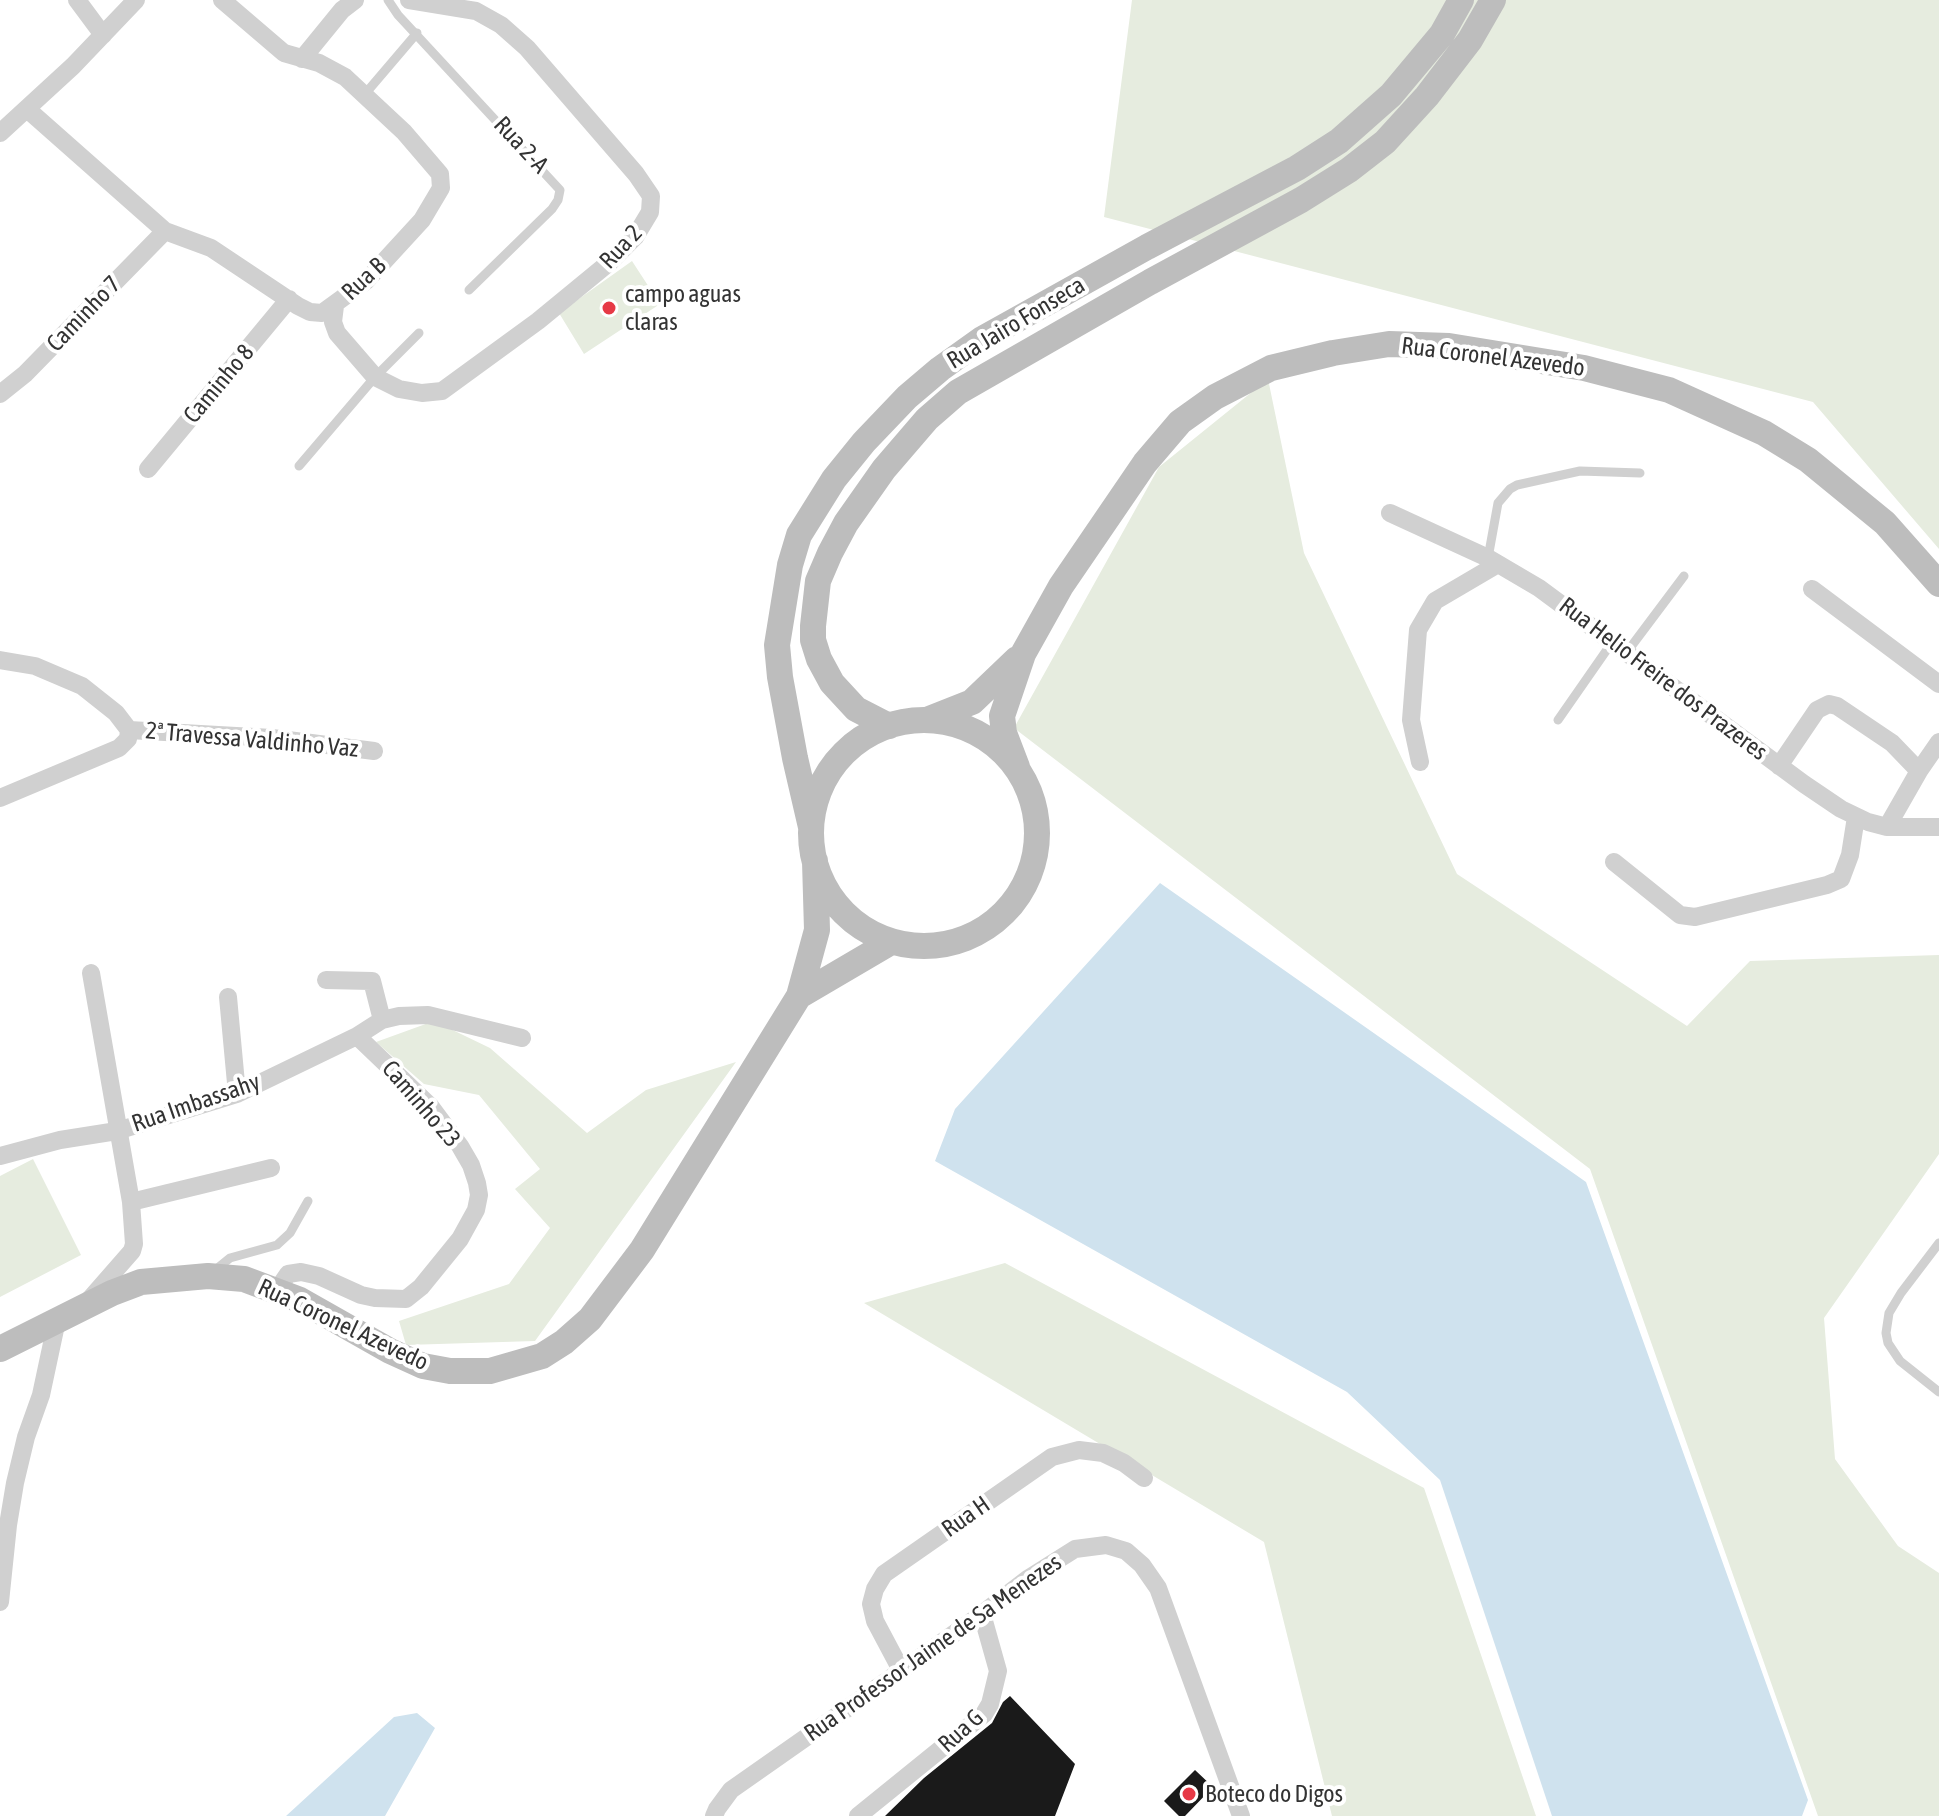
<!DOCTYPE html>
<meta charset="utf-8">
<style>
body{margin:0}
canvas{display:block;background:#fff}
</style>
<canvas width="1939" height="1816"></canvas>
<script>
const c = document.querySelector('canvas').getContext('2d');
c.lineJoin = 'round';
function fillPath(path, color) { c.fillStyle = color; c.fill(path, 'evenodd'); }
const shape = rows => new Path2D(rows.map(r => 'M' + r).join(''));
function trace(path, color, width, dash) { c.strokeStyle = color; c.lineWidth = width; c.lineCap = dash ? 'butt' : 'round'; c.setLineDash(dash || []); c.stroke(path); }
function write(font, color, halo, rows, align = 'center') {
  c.font = font + ' "Asap Condensed",sans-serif'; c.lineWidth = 8; c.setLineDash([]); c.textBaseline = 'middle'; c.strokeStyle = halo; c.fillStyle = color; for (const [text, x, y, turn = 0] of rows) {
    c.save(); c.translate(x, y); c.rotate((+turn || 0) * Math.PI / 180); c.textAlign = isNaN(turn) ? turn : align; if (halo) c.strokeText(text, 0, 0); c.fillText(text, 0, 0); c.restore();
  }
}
fillPath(shape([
 [1132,0,1939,0,1939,549,1813,402,1104,217],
 [632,261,660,304,584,354,559,313],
 [1268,379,1304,553,1457,874,1687,1026,1750,961,1939,955,1939,1154,1824,1318,1835,1459,1898,1546,1939,1573,1939,1816,1818,1816,1590,1169,1014,728,1159,467],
 [434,1021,490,1048,587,1133,646,1090,736,1062,535,1341,406,1345,399,1321,509,1284,550,1228,515,1189,540,1169,479,1095,424,1084,376,1042],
 [33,1159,81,1255,0,1297,0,1176],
 [1005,1263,1424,1488,1536,1816,1332,1816,1264,1542,864,1303]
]), '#e6ecdf');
fillPath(shape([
 [1160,883,1586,1182,1808,1800,1802,1816,1552,1816,1440,1480,1347,1392,935,1161,955,1109],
 [417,1713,435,1728,385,1816,286,1816,394,1717]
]), '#cfe2ee');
fillPath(shape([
 [1010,1696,1075,1764,1055,1816,885,1816,924,1778,992,1723,1003,1702],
 [1195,1770,1213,1787,1185,1816,1179,1816,1164,1801]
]), '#1a1a1a');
trace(shape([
 [388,0,398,15,560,190,558,200,552,209,469,290],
 [365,94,417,33],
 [299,466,375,377,419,333],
 [1488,558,1498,503,1510,489,1517,485,1580,471,1640,473],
 [1627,652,1684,576],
 [1558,720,1613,641],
 [1939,1243,1901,1293,1889,1313,1886,1333,1888,1343,1900,1361,1939,1392],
 [214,1271,230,1258,277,1245,290,1233,308,1201]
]), '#d0d0d0', 9);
trace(shape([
 [77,0,103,35],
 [302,59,342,10,355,0],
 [27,109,165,231,211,248,298,306,310,312,322,313,366,281,422,220,441,188,440,174,404,132,345,77,319,63,284,53,222,0],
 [0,133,73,66,136,0],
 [335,306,333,322,337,333,375,377,399,389,422,393,442,391,538,321,611,261,635,237,650,212,651,196,636,174,527,48,501,25,476,11,409,0],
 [0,394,25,374,165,231],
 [148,469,289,299],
 [1390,513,1488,558,1539,588,1804,784,1841,809,1868,822,1887,827,1939,827],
 [1812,589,1939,684],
 [0,660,35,666,82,686,116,713,129,730],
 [129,730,272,738,374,751],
 [1420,762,1411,720,1418,630,1435,601,1498,564],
 [1779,766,1817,710,1829,704,1837,706,1892,743,1919,771,1887,827],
 [1919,771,1939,742],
 [0,798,119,748,128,739,129,730],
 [1614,862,1680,915,1695,917,1827,885,1841,879,1850,855,1856,817],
 [326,980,372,981,382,1020],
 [228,997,237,1094],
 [0,1156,60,1140,117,1131,237,1094,357,1036,382,1020,399,1016,428,1015,522,1038],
 [131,1202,271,1168],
 [277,1290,288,1274,301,1272,319,1276,361,1295,375,1298,406,1299,421,1287,460,1239,476,1210,479,1195,477,1183,471,1165,460,1146,431,1107,357,1036],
 [90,1299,132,1251,134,1244,131,1202,91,973],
 [0,1602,8,1525,15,1483,26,1437,41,1395,57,1320],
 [901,1670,875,1621,871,1604,875,1589,884,1574,1052,1457,1079,1450,1103,1453,1124,1463,1144,1478],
 [714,1816,717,1809,731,1790,982,1614,1029,1578,1075,1549,1106,1545,1126,1551,1142,1565,1158,1588,1241,1816],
 [858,1816,984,1714,990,1704,998,1671,982,1614]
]), '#d0d0d0', 18);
trace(shape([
 [929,719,972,702,1017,659],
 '811 833a113 113 0 1 1 226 0a113 113 0 1 1-226 0Z',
 [889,726,856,709,832,683,819,659,813,640,813,626,818,581,830,553,846,523,884,469,927,419,958,392,1150,282,1301,200,1349,170,1385,142,1427,96,1470,40,1493,0],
 [1017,767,1004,733,1002,716,1023,654,1061,586,1145,463,1180,422,1215,397,1271,368,1333,353,1389,344,1449,346,1584,368,1669,390,1764,433,1808,460,1885,523,1939,584],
 [811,827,795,758,780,677,777,645,790,565,799,535,834,479,864,442,907,397,940,369,982,339,1147,247,1297,168,1339,141,1391,95,1442,34,1461,0],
 [799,996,891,942],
 [0,1349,112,1293,141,1282,208,1276,244,1279,300,1300,390,1351,423,1366,450,1371,490,1371,542,1356,564,1342,590,1319,642,1250,799,996,817,930,815,861]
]), '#bdbdbd', 26);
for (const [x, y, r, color] of [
 [609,308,8,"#e63946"],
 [1189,1794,8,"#e63946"]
]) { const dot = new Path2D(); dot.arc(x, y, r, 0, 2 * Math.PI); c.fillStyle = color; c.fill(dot); trace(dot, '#fff', 3); }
write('24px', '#333', '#fff', [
 ["Rua 2-A",521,145,47],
 ["Rua 2",621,247,-47],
 ["Rua B",364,279,-43],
 ["Caminho 7",84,314,-46],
 ["Rua Jairo Fonseca",1016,323,-31],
 ["Rua Coronel Azevedo",1493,357,7],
 ["Caminho 8",219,384,-50],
 ["Rua Helio Freire dos Prazeres",1663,679,37],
 ["2ª Travessa Valdinho Vaz",252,740,5],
 ["Rua Imbassahy",196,1103,-19],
 ["Caminho 23",421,1104,49],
 ["Rua Coronel Azevedo",343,1325,25],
 ["Rua H",966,1517,-35],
 ["Rua Professor Jaime de Sa Menezes",933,1648,-35],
 ["Rua G",961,1731,-42]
]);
write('24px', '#333', '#fff', [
 ["campo aguas",625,294],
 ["claras",625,322],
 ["Boteco do Digos",1205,1794]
], 'left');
</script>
